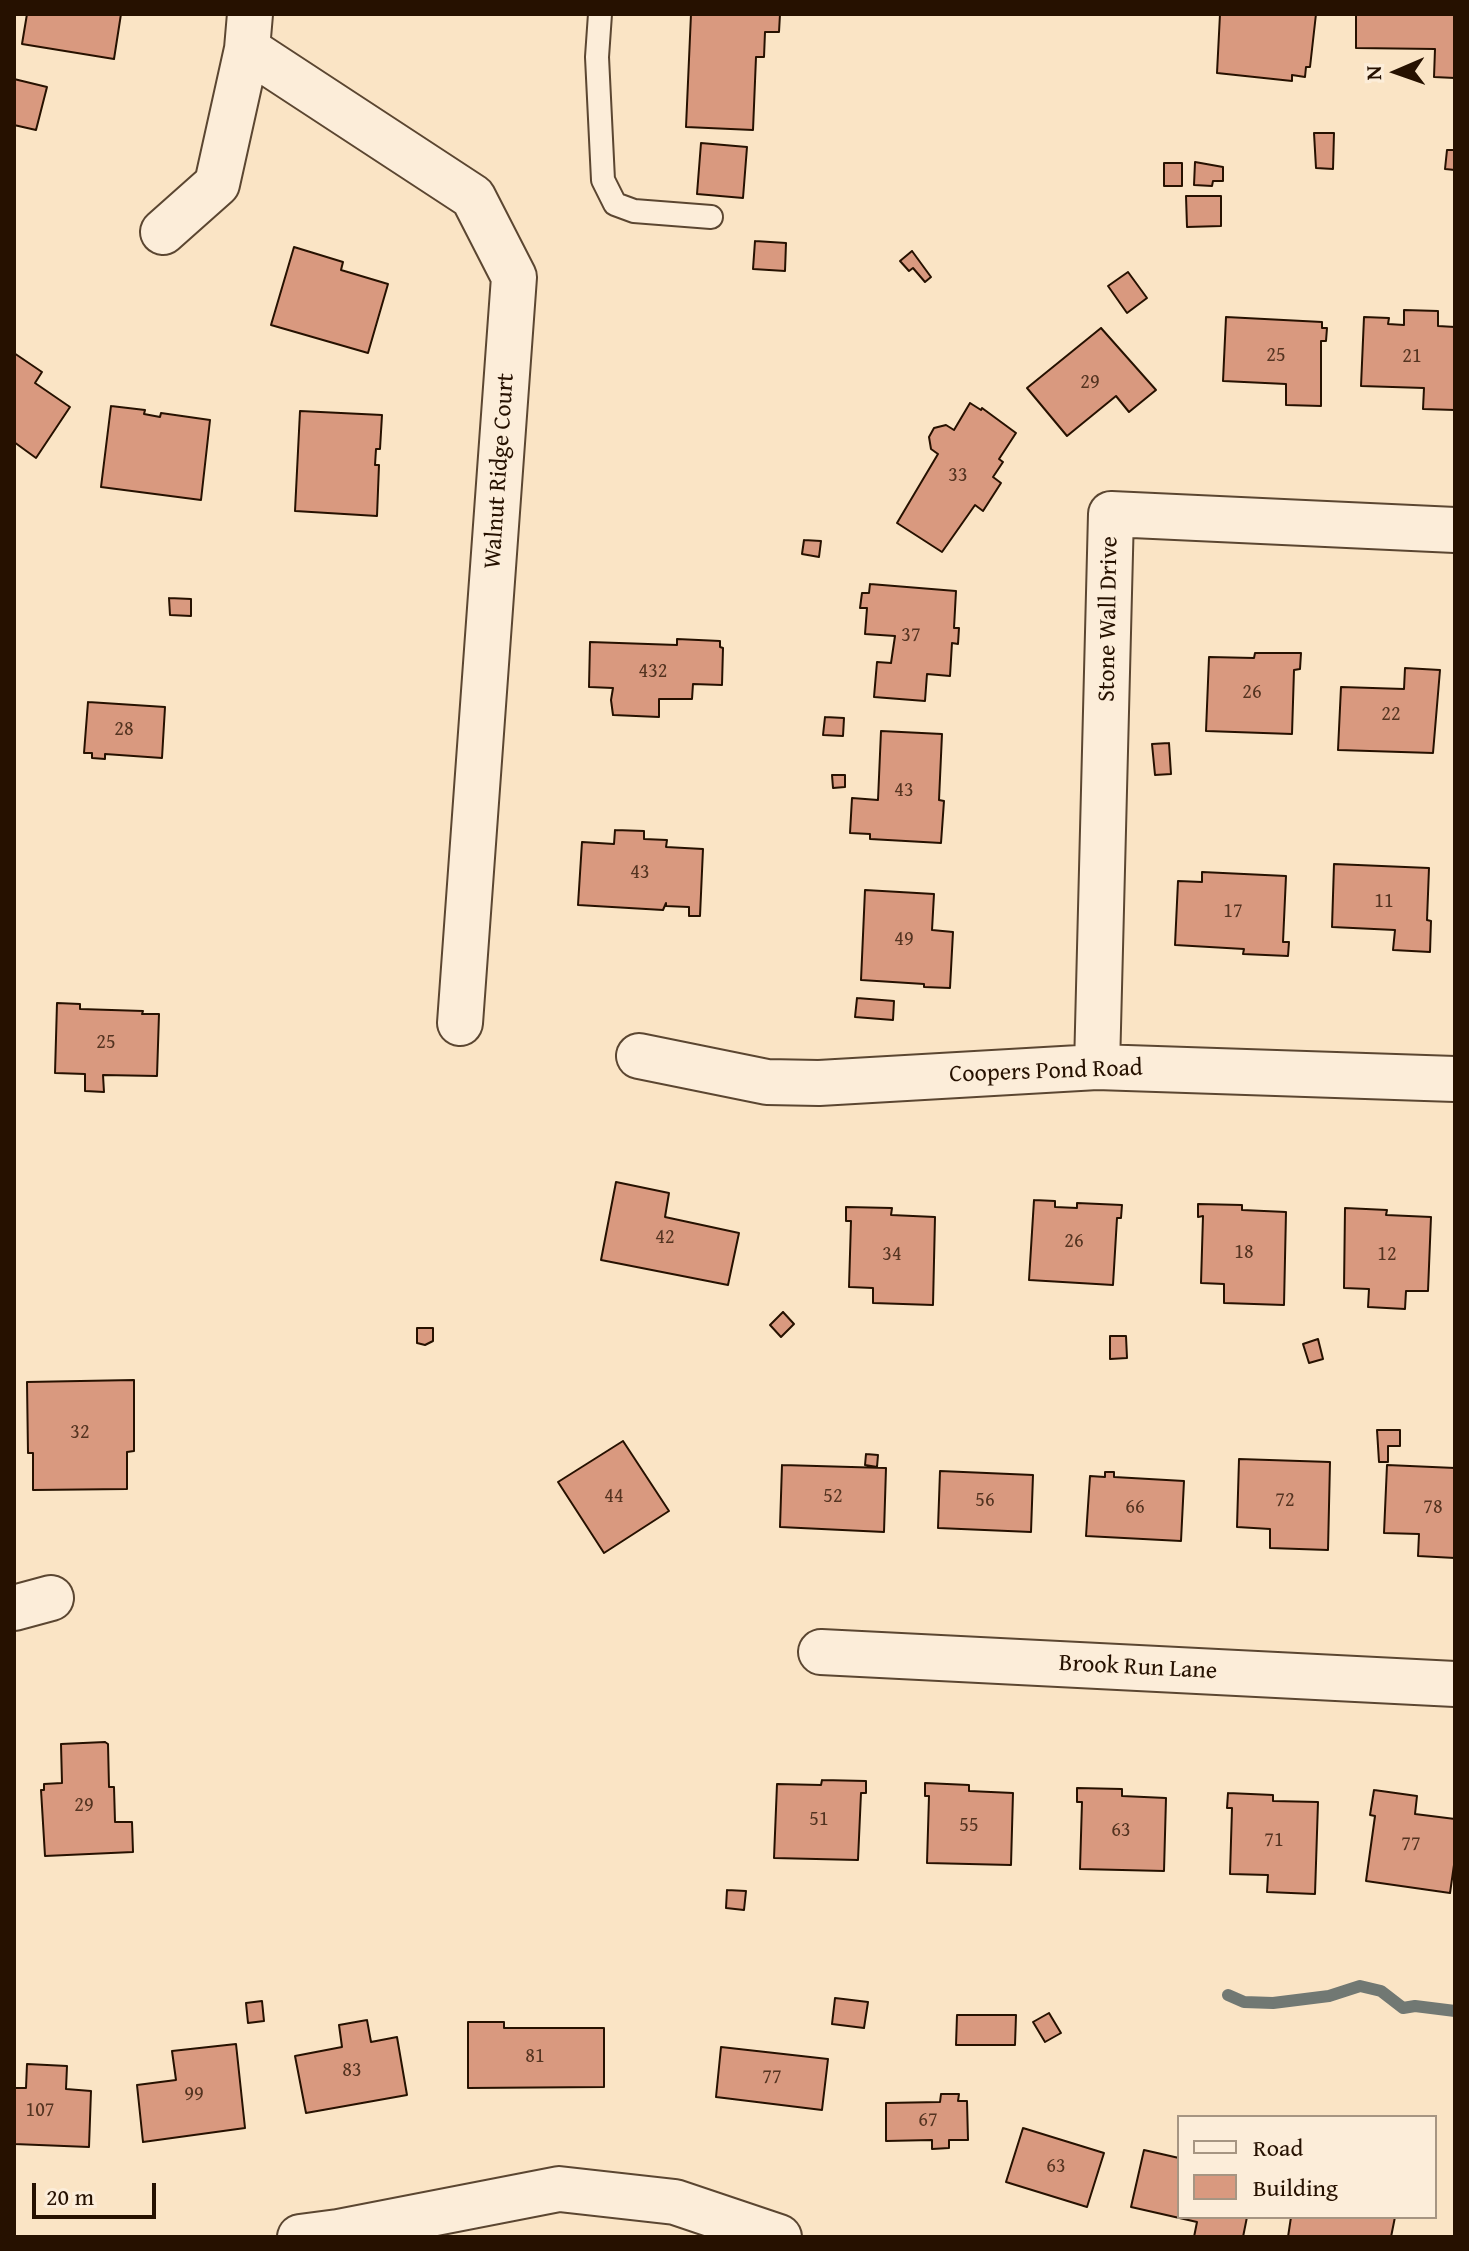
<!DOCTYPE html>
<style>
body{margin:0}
#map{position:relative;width:1469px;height:2251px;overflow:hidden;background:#fae4c5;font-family:"Gentium Book Plus",serif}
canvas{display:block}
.frame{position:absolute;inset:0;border:16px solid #261100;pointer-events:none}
.legend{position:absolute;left:1177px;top:2115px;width:260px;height:104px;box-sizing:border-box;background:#fcedd9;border:2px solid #a69582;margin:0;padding:10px 14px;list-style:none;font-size:24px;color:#261100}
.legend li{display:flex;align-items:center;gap:16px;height:40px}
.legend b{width:40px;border:2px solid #a69582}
.north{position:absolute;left:1357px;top:32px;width:80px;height:80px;-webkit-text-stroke:6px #fcedd9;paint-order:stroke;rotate:268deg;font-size:22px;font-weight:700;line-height:32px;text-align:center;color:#261100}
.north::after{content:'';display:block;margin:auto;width:28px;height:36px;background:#261100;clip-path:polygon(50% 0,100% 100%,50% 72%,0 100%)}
.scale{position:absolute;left:32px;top:2183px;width:124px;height:36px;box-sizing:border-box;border:4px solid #261100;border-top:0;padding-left:10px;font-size:24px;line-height:28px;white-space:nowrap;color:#261100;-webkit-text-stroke:6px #fcedd9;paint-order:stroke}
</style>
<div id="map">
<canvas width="1469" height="2251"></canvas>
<div class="frame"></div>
<ul class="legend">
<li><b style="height:10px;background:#fcedd9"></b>Road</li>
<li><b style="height:22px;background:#d9997f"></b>Building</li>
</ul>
<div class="north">N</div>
<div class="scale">20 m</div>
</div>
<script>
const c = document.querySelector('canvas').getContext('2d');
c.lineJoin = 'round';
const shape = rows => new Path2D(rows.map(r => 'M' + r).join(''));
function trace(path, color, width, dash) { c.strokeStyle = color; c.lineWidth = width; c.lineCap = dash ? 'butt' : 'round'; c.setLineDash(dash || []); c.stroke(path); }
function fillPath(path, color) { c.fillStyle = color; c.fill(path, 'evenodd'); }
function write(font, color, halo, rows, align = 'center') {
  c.font = font + ' "Gentium Book Plus",serif'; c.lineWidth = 6; c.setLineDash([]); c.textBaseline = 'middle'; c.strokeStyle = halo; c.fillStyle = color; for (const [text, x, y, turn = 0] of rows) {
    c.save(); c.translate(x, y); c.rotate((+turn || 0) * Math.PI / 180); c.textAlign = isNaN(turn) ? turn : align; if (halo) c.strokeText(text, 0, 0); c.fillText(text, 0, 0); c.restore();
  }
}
trace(shape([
 [1228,1995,1244,2002,1273,2003,1329,1996,1360,1986,1381,1991,1403,2008,1415,2006,1455,2011]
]), '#717873', 12);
const building = shape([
 [27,14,121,14,114,59,22,44,27,14],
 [691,14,780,14,779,32,765,32,764,57,756,57,753,130,686,127,691,14],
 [1220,14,1316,14,1310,67,1306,67,1305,77,1292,75,1292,81,1217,73,1220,14],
 [1356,14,1455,14,1455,78,1434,77,1435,49,1356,48,1356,14],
 [14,79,47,87,36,130,14,125,14,79],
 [1314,133,1334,133,1333,169,1316,168,1314,133],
 [701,143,747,147,743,198,697,194,701,143],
 [1447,150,1455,150,1455,170,1445,169,1447,150],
 [1195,162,1223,167,1223,181,1213,181,1212,186,1194,185,1195,162],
 [1164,163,1182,163,1182,186,1164,186,1164,163],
 [1186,196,1221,196,1221,226,1187,227,1186,196],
 [755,241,786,243,785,271,753,269,755,241],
 [294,247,343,262,341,270,388,284,368,353,271,325,294,247],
 [912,251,931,277,925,282,913,268,909,271,900,261,912,251],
 [1128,272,1147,298,1127,313,1108,286,1128,272],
 [1404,310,1438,311,1438,326,1455,327,1455,410,1423,409,1424,388,1361,386,1364,317,1389,318,1388,324,1404,325,1404,310],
 [1226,317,1322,322,1322,328,1327,328,1326,341,1321,341,1321,406,1286,405,1286,384,1223,381,1226,317],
 [1101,328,1156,390,1129,412,1116,396,1067,436,1027,388,1101,328],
 [14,353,42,372,35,383,70,407,36,458,14,442,14,353],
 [970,403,981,410,982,408,1016,433,999,459,1003,462,993,477,1001,483,983,511,975,505,942,552,897,523,938,454,931,449,929,437,934,428,946,425,954,430,970,403],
 [111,406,145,410,144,414,160,417,161,413,210,420,201,500,101,487,111,406],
 [300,411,382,415,380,449,376,449,375,465,379,465,377,516,295,511,300,411],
 [804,540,821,541,819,557,802,554,804,540],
 [870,584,956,591,954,628,959,628,958,644,952,643,950,676,927,674,925,701,874,697,877,662,891,663,895,636,865,634,867,608,860,608,862,593,869,593,870,584],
 [169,598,191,599,191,616,170,615,169,598],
 [677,639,720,641,720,647,723,648,722,685,693,684,692,699,659,699,659,717,613,715,611,700,613,688,589,687,590,642,677,645,677,639],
 [1255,653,1301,653,1300,669,1294,670,1292,734,1206,731,1209,657,1254,658,1255,653],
 [1405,668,1440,670,1433,753,1338,750,1341,687,1404,689,1405,668],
 [88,702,165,707,162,758,105,754,105,759,92,758,92,753,84,753,88,702],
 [825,717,844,718,843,736,823,735,825,717],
 [881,731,942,734,939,800,944,801,941,843,870,839,870,834,850,833,852,798,878,800,881,731],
 [1169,743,1171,774,1155,775,1152,744,1169,743],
 [832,775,845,775,845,787,833,788,832,775],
 [615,830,644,831,644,839,667,840,666,847,703,849,700,916,689,916,689,907,666,906,666,903,663,910,578,905,582,842,614,844,615,830],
 [1334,864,1429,868,1427,920,1431,921,1430,952,1393,950,1395,930,1332,927,1334,864],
 [1202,872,1286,876,1283,942,1289,942,1288,956,1243,954,1244,949,1175,945,1178,881,1202,882,1202,872],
 [865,890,934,894,932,930,953,932,950,988,924,987,924,984,861,980,865,890],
 [857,998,894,1001,893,1020,855,1017,857,998],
 [57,1003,80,1004,80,1009,143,1011,142,1014,159,1014,157,1076,103,1075,104,1092,85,1091,85,1074,55,1073,57,1003],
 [616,1182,669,1193,665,1217,739,1233,728,1285,601,1260,616,1182],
 [1034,1200,1055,1201,1055,1207,1077,1208,1077,1203,1122,1205,1121,1218,1117,1218,1113,1285,1029,1280,1034,1200],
 [1198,1204,1242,1205,1242,1210,1286,1212,1284,1305,1224,1303,1224,1284,1201,1283,1203,1216,1198,1217,1198,1204],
 [846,1207,892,1208,891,1215,935,1217,933,1305,873,1303,873,1288,849,1287,851,1221,846,1221,846,1207],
 [1345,1208,1387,1210,1386,1215,1431,1217,1428,1291,1406,1291,1405,1309,1368,1307,1369,1289,1344,1288,1345,1208],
 [783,1312,794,1324,781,1337,770,1325,783,1312],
 [417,1328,433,1328,433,1341,425,1345,417,1343,417,1328],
 [1110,1336,1126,1336,1127,1358,1110,1359,1110,1336],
 [1318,1339,1323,1359,1309,1363,1303,1344,1318,1339],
 [134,1380,134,1451,127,1452,127,1489,33,1490,33,1453,28,1453,27,1382,134,1380],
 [1377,1430,1400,1430,1400,1446,1388,1446,1388,1462,1379,1462,1377,1430],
 [623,1441,669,1511,604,1553,558,1482,623,1441],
 [866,1454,878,1455,877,1467,865,1465,866,1454],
 [1239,1459,1330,1462,1328,1550,1270,1548,1270,1529,1237,1527,1239,1459],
 [782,1465,886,1468,884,1532,780,1527,782,1465],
 [1387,1465,1455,1468,1455,1558,1418,1556,1419,1534,1384,1533,1387,1465],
 [940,1471,1033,1475,1031,1532,938,1528,940,1471],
 [1105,1472,1114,1472,1114,1477,1184,1481,1181,1541,1086,1536,1090,1476,1105,1477,1105,1472],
 [105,1742,108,1744,109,1787,114,1787,115,1822,132,1822,133,1852,45,1856,41,1790,44,1790,44,1784,62,1783,61,1744,105,1742],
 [822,1780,866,1781,866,1793,861,1793,858,1860,774,1858,777,1784,821,1785,822,1780],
 [925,1783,969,1785,969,1791,1013,1793,1011,1865,927,1863,929,1796,925,1796,925,1783],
 [1077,1788,1122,1789,1122,1796,1166,1798,1164,1871,1080,1869,1082,1802,1077,1802,1077,1788],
 [1374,1790,1417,1796,1415,1814,1455,1819,1455,1858,1450,1893,1366,1881,1375,1816,1370,1815,1374,1790],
 [1228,1793,1273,1795,1273,1801,1318,1802,1315,1894,1267,1892,1268,1875,1230,1874,1232,1808,1227,1808,1228,1793],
 [727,1890,746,1891,744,1910,726,1908,727,1890],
 [835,1998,868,2002,864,2028,832,2024,835,1998],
 [262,2001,264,2021,248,2023,246,2003,262,2001],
 [1049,2013,1061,2033,1045,2042,1033,2022,1049,2013],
 [957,2015,1016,2015,1015,2045,956,2045,957,2015],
 [367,2020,371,2042,397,2037,407,2095,306,2113,295,2056,342,2047,339,2025,367,2020],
 [468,2022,504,2022,504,2028,604,2028,604,2087,468,2088,468,2022],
 [236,2044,245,2128,143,2142,137,2085,176,2080,172,2051,236,2044],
 [721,2047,828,2059,822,2110,716,2097,721,2047],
 [27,2064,67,2066,66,2089,91,2091,89,2147,14,2144,14,2088,26,2088,27,2064],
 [941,2094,959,2094,958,2101,967,2101,968,2140,949,2140,949,2148,932,2149,932,2140,886,2141,886,2103,940,2102,941,2094],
 [1023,2128,1104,2153,1087,2207,1006,2182,1023,2128],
 [1144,2150,1179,2158,1179,2217,1247,2217,1243,2237,1194,2237,1197,2222,1131,2207,1144,2150],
 [1291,2217,1395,2217,1391,2237,1288,2237,1291,2217]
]);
fillPath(building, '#d9997f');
trace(building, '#261100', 2);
const lane = shape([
 [600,14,597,57,603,180,615,204,634,211,711,217]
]);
const street = shape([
 [247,49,473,197,514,277,460,1023],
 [163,232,217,184,247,49,250,14],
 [639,1056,767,1082,819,1083,1097,1067,1455,1079],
 [1097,1067,1111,514,1455,530],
 [14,1608,51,1598],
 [821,1652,1455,1684],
 [300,2237,338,2232,559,2189,675,2202,779,2237]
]);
trace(lane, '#5b4631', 26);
trace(street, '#5b4631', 48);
trace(lane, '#fcedd9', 22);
trace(street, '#fcedd9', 44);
write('20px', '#533320', null, [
 ["25",1276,356],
 ["21",1412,357],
 ["29",1090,383],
 ["33",958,476],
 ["37",911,636],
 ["432",653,672],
 ["26",1252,693],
 ["22",1391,715],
 ["28",124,730],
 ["43",904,791],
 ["43",640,873],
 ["11",1384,902],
 ["17",1233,912],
 ["49",904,940],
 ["25",106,1043],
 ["42",665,1238],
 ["26",1074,1242],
 ["18",1244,1253],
 ["34",892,1255],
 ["12",1387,1255],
 ["32",80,1433],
 ["44",614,1497],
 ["52",833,1497],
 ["56",985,1501],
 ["72",1285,1501],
 ["66",1135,1508],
 ["78",1433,1508],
 ["29",84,1806],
 ["51",819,1820],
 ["55",969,1826],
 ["63",1121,1831],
 ["71",1274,1841],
 ["77",1411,1845],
 ["81",535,2057],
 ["83",352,2071],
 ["77",772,2078],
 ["99",194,2095],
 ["107",40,2111],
 ["67",928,2121],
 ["63",1056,2167]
]);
write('24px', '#261100', '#fcedd9', [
 ["Walnut Ridge Court",500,471,-86],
 ["Stone Wall Drive",1109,619,-89],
 ["Coopers Pond Road",1046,1072,-2],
 ["Brook Run Lane",1138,1668,3]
]);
</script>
